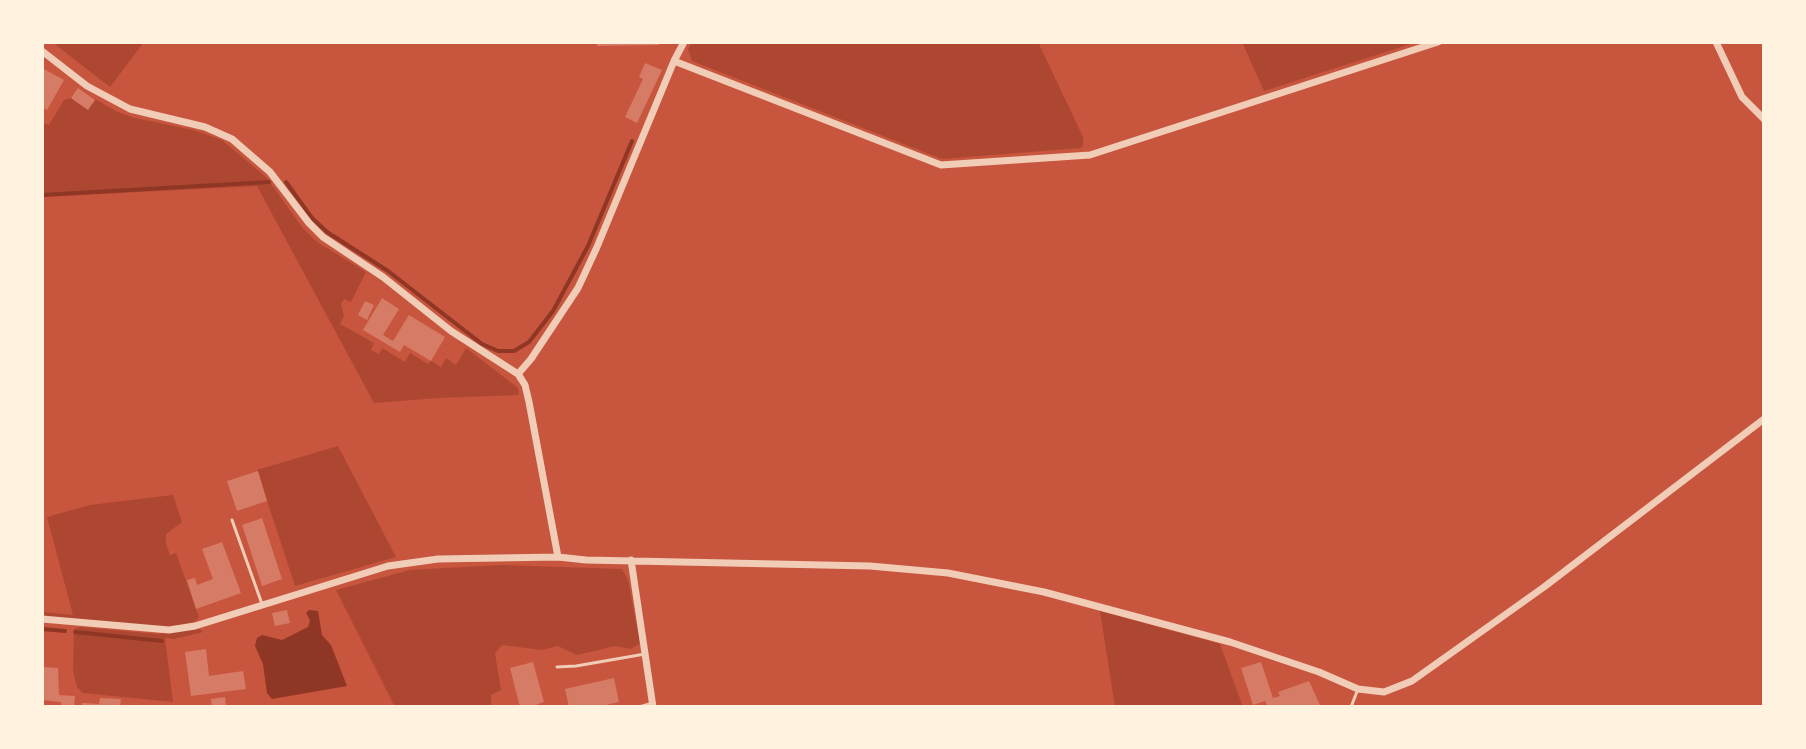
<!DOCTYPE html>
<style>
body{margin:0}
#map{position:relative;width:1806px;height:749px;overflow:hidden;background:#c8553d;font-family:"Zilla Slab",serif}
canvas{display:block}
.frame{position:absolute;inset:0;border:44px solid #fff3e0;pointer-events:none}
</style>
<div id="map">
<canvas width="1806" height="749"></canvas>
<div class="frame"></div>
</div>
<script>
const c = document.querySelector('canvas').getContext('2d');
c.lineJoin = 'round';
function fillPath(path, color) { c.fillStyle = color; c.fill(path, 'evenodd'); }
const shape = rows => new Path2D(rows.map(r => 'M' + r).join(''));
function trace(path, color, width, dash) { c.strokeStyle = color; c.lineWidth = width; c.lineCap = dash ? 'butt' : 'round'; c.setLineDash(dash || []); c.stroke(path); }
fillPath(shape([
 [52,42,144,42,110,87],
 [692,42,1038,42,1083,137,1083,146,1080,148,942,159,692,61,688,49],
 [1242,42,1417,42,1264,91],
 [71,98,88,110,95,99,118,112,135,118,193,130,222,140,267,178,302,227,317,242,366,272,351,302,344,299,341,304,344,316,340,324,374,343,371,350,379,354,382,348,405,362,410,353,428,364,431,361,441,367,446,358,456,365,466,348,518,388,519,395,438,398,374,403,257,186,42,197,42,122,49,125,64,100],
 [338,446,396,557,295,586,257,470],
 [173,495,182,522,166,534,166,544,170,555,176,553,196,609,199,617,194,622,170,627,42,616,42,612,73,615,47,517,90,505],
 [501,565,622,569,628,580,640,643,631,649,615,646,577,655,558,646,542,650,502,645,495,653,501,690,491,695,491,707,395,707,336,590,410,570],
 [1100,611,1220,644,1243,707,1115,707],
 [79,627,157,634,200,629,203,632,174,639,165,638,173,702,83,693,77,687,73,671,74,629]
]), '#ae4732');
fillPath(shape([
 [309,610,318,611,322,635,331,645,347,686,272,699,267,693,263,664,255,646,257,638,262,635,282,640,308,627,310,620,306,613]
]), '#8f3625');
trace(shape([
 [286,182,312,218,327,232,388,271,482,344,498,351,514,351,529,342,553,311,588,246,632,141],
 [42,195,269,182],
 [42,629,65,631],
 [75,632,162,641]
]), '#8f3625', 4);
fillPath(shape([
 [597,42,659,42,659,45,597,46],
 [645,63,662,70,637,123,625,117,643,79,639,77],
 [42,68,64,80,47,110,42,107],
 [78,88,95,100,88,110,71,98],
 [382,298,399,309,383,335,393,341,409,315,445,337,431,361,404,345,400,352,363,330],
 [365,301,374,305,367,320,358,315],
 [258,471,267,501,237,511,227,481],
 [262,518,282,579,262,586,242,525],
 [222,542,241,593,196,609,187,580,195,578,197,585,213,579,202,549],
 [287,610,290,623,275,626,272,613],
 [206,649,209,676,243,671,246,689,191,696,185,652],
 [533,662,544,702,530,707,520,707,510,668],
 [1261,662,1273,698,1280,696,1278,692,1309,681,1320,705,1268,707,1265,701,1253,705,1241,668],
 [42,667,58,668,59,695,75,696,74,707,61,707,61,702,42,700],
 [614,678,619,702,597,707,569,707,565,689],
 [225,697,226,707,212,707,211,699],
 [100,698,121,699,120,707,82,707,82,703,99,704]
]), '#d67c66');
trace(shape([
 [232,520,262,604],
 [557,667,576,666,645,654],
 [639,707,653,703],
 [1351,707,1358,689]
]), '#f1ccb7', 3);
trace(shape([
 [1716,42,1742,97,1764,119],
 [42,51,87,86,130,109,205,127,232,139,270,172,309,223,323,237,383,277,451,331,518,374,525,385,529,402,558,557],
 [674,61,941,165,1090,155,1438,42],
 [518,374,531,359,578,288,597,247,674,61,684,42],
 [631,560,653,707],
 [42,619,169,630,195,626,388,566,438,559,558,557,586,560,870,566,948,573,1044,592,1230,642,1319,672,1358,689,1384,692,1412,681,1544,587,1764,419]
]), '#f1ccb7', 7);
</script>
